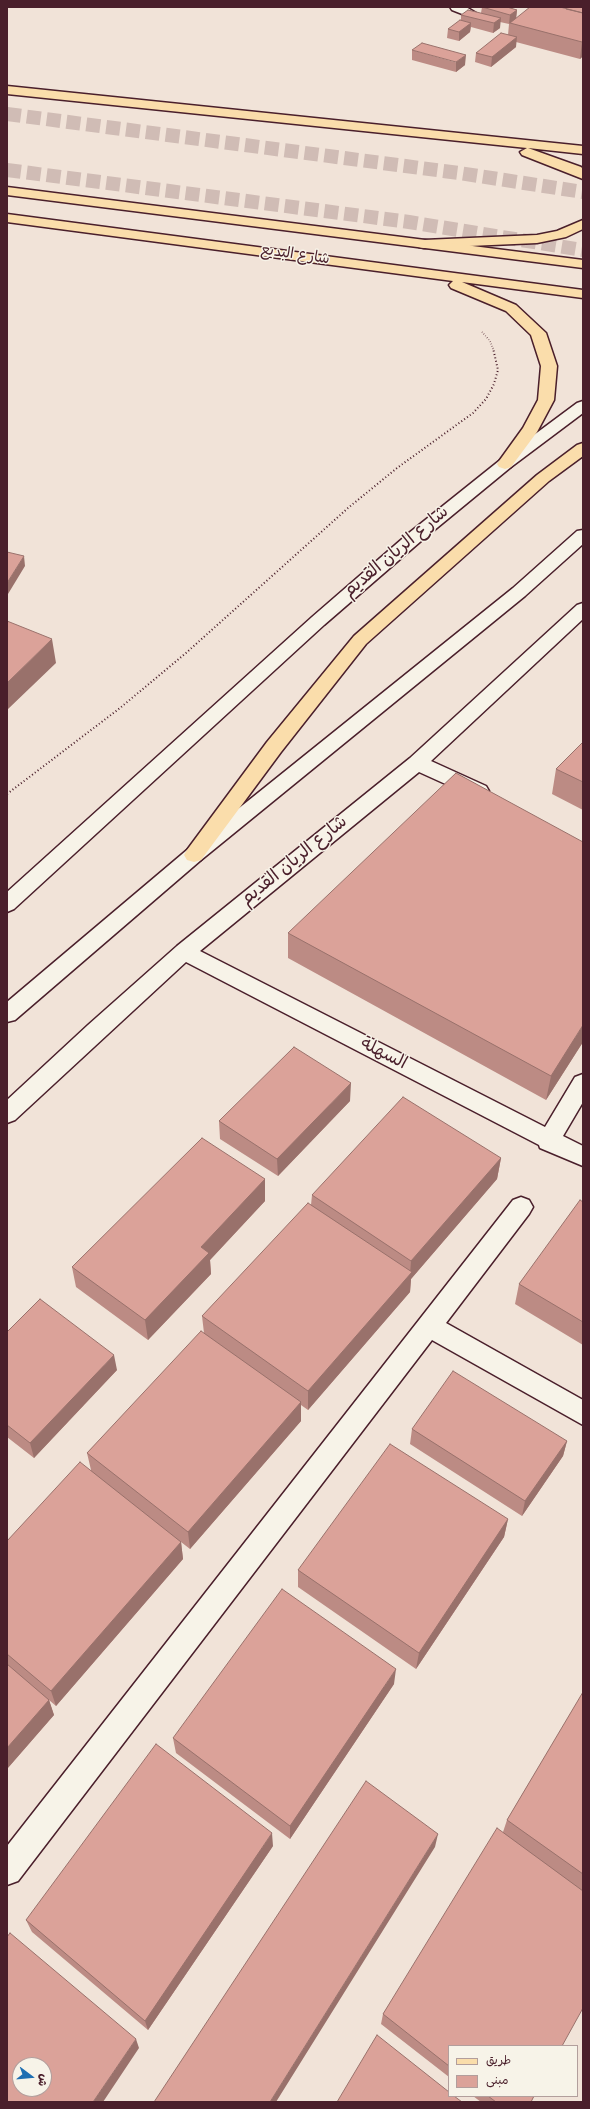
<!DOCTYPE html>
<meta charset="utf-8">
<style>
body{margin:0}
#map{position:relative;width:590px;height:2109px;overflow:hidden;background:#f1e3d8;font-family:"Indie Flower","Playpen Sans Arabic",sans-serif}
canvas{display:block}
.frame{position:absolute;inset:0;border:8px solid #4a1f2b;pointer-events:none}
.legend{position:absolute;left:448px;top:2045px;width:130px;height:52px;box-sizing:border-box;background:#f7f3e8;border:1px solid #b29e9c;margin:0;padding:5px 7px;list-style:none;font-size:12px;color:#4a1f2b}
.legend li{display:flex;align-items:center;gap:8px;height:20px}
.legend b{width:20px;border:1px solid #b29e9c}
.north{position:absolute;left:12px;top:2057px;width:40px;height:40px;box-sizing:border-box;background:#f7f3e8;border:1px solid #b29e9c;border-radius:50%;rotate:106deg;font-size:11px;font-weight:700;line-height:16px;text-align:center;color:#4a1f2b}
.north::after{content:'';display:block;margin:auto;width:14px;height:18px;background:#1f6fb2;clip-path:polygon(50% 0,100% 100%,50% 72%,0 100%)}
</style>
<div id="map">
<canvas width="590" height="2109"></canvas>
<div class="frame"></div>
<ul class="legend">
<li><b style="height:5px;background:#faddab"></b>طريق</li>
<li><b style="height:11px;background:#dba299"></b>مبنى</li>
</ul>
<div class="north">ش</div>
</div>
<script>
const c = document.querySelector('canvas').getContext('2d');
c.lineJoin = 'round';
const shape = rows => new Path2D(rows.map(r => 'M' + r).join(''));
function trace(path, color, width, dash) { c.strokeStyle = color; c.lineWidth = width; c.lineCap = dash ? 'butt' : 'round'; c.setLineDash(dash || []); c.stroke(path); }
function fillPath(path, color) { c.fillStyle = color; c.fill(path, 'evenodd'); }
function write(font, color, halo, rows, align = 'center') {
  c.font = font + ' "Indie Flower","Playpen Sans Arabic",sans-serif'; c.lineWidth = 3; c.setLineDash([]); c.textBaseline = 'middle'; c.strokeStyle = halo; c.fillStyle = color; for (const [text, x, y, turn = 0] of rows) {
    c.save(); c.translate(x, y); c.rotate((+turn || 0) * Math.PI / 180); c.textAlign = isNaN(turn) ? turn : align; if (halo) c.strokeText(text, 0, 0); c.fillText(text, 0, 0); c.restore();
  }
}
trace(shape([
 [7,114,459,173,583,192],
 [7,170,409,222,583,250]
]), '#d0bcb5', 14, [14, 6]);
const minor = shape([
 [450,7,466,7,476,13,470,17,452,10,450,7],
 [583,401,583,413,511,467,421,541,324,625,14,909,7,912,7,892,312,617,409,533,499,461,577,403,583,401],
 [583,530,583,544,525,596,201,860,15,1020,7,1022,7,1002,187,850,513,588,577,531,583,530],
 [583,603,583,619,431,761,486,786,489,791,486,796,479,798,472,796,419,772,200,951,545,1127,575,1077,583,1074,583,1102,563,1136,583,1146,583,1166,540,1148,539,1145,186,962,15,1120,7,1123,7,1100,88,1025,177,946,410,758,577,605,583,603],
 [521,1197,529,1200,533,1207,529,1214,446,1323,583,1400,583,1425,432,1340,18,1881,7,1885,7,1846,513,1200,521,1197]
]);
const major = shape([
 [7,86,583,146,583,154,528,148,581,167,583,169,583,179,522,155,520,152,527,148,7,94,7,86],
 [7,214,583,290,583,298,462,282,516,305,546,333,557,366,554,400,537,432,511,467,505,469,499,467,497,464,523,428,538,400,541,366,531,335,506,311,451,288,449,285,453,281,7,222,7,214],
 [583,220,583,229,566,237,537,243,424,248,419,247,417,244,419,241,424,240,537,235,557,231,583,220],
 [583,443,583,456,549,481,366,644,281,752,201,860,194,862,187,860,184,855,187,850,267,742,354,636,537,475,577,445,583,443]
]);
const highway = shape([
 [7,187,583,260,583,268,7,195,7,187]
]);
trace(minor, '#4a1f2b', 3);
trace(major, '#4a1f2b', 3);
trace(highway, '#4a1f2b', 3);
trace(shape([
 [482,332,490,341,493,349]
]), '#4a1f2b', 1.5, [0.5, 2]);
trace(shape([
 [7,794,120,708,186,653,348,508,397,468,473,413,486,399,494,384,498,370,493,348]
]), '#4a1f2b', 2, [1, 2.5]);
fillPath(minor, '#f7f3e8');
fillPath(major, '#faddab');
fillPath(highway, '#faddab');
fillPath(shape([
 [482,7,510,7,510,8,517,10,516,18,566,9,583,7,583,56,580,59,516,42,516,47,491,67,475,62,476,53,508,35,509,24,500,22,500,28,493,33,471,27,470,32,459,41,447,38,448,29,461,20,461,15,481,13],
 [412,50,465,65,456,72,412,60],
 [583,742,583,810,552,794,556,769],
 [288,933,583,1042,546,1100,288,958],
 [350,1101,278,1176,220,1139,219,1121],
 [501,1158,497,1179,411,1279,410,1292,308,1410,301,1405,301,1421,190,1549,181,1542,183,1559,56,1706,49,1700,54,1715,7,1769,7,1541,91,1470,87,1453,204,1333,202,1316,311,1205,312,1195],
 [265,1179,265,1201,210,1260,211,1274,148,1340,76,1287,72,1267],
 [583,1202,583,1345,515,1304,519,1284],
 [7,1332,117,1370,34,1458,7,1437],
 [412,1429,567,1441,563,1456,522,1516,410,1444],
 [508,1519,504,1537,416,1669,298,1587,298,1570],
 [394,1684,290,1839,176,1753,173,1738],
 [583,1693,583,2008,449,2046,449,2077,381,2024,383,2014,503,1832,507,1820],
 [273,1846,148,2030,32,1932,26,1920],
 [473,2096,534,2096,531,2102,481,2102]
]), '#bc8b84');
fillPath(shape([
 [517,10,516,19,510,23,509,24,510,15],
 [501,18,500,28,493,33,494,23],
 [471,23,470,32,459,41,459,32],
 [517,37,516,47,491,67,492,57],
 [583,41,583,56,580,59,582,42],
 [466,55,465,65,456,72,456,62],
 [24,556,25,566,8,594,7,583],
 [52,639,56,663,7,710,7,683],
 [583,1025,583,1042,546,1100,551,1076],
 [351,1083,350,1101,278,1176,277,1159],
 [501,1158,497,1179,411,1279,410,1292,308,1410,308,1391,410,1274,411,1261],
 [265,1179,265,1201,210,1260,211,1274,148,1340,145,1320,201,1247],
 [114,1355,117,1370,34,1458,30,1443],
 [301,1402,301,1421,190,1549,188,1532],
 [567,1441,563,1456,522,1516,525,1501],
 [508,1519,504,1537,416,1669,419,1653],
 [181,1542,183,1559,56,1706,51,1691],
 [396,1669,394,1684,290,1839,290,1826],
 [49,1700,54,1715,7,1769,7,1748],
 [272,1833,273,1846,148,2030,145,2021],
 [438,1834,435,1847,276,2102,270,2102],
 [136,2039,139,2048,103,2102,93,2102]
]), '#99716b');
const building = shape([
 [482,7,507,7,517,10,510,15,482,7],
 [530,7,560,7,583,13,583,41,582,42,510,23,530,7],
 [568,7,583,7,583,13,566,9,568,7],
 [468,10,501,18,494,23,461,15,468,10],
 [460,20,471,23,459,32,448,29,460,20],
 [501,33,517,37,492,57,476,53,501,33],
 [422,43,466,55,456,62,412,50,422,43],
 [7,552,24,556,7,583,7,552],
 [7,621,52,639,7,683,7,621],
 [583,742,583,782,556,769,583,742],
 [456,773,583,842,583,1025,551,1076,288,933,456,773],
 [294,1047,351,1083,277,1159,219,1121,294,1047],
 [403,1097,501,1158,411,1261,312,1195,403,1097],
 [202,1138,265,1179,201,1247,209,1253,145,1320,72,1267,202,1138],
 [580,1200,583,1202,583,1322,519,1284,580,1200],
 [308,1203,412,1272,308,1391,202,1316,308,1203],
 [40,1299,114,1355,30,1443,7,1425,7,1332,40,1299],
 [201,1331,301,1402,188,1532,87,1453,201,1331],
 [453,1371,567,1441,525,1501,412,1429,453,1371],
 [390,1444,508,1519,419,1653,298,1570,390,1444],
 [80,1462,181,1542,51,1691,7,1654,7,1541,80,1462],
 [282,1589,396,1669,290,1826,173,1738,282,1589],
 [7,1664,49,1700,7,1748,7,1664],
 [583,1692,583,1874,507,1820,583,1692],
 [156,1744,272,1833,145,2021,26,1920,156,1744],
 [366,1781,438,1834,270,2102,154,2102,366,1781],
 [497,1828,583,1891,583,2008,562,2046,449,2046,449,2066,383,2014,497,1828],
 [10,1933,136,2039,93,2102,7,2102,7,1937,10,1933],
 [20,2065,44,2065,44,2089,20,2089,20,2065],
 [377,2035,449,2092,449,2096,454,2096,462,2102,337,2102,377,2035],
 [488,2096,534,2096,531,2102,496,2102,488,2096]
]);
fillPath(building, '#dba299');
trace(building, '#99716b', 1);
write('15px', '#4a1f2b', '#f7f3e8', [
 ["شارع البديع",295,256,8]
]);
write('18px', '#4a1f2b', '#f7f3e8', [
 ["شارع الريان القديم",397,553,-40],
 ["شارع الريان القديم",295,862,-39],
 ["السهلة",383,1055,27]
]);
</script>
